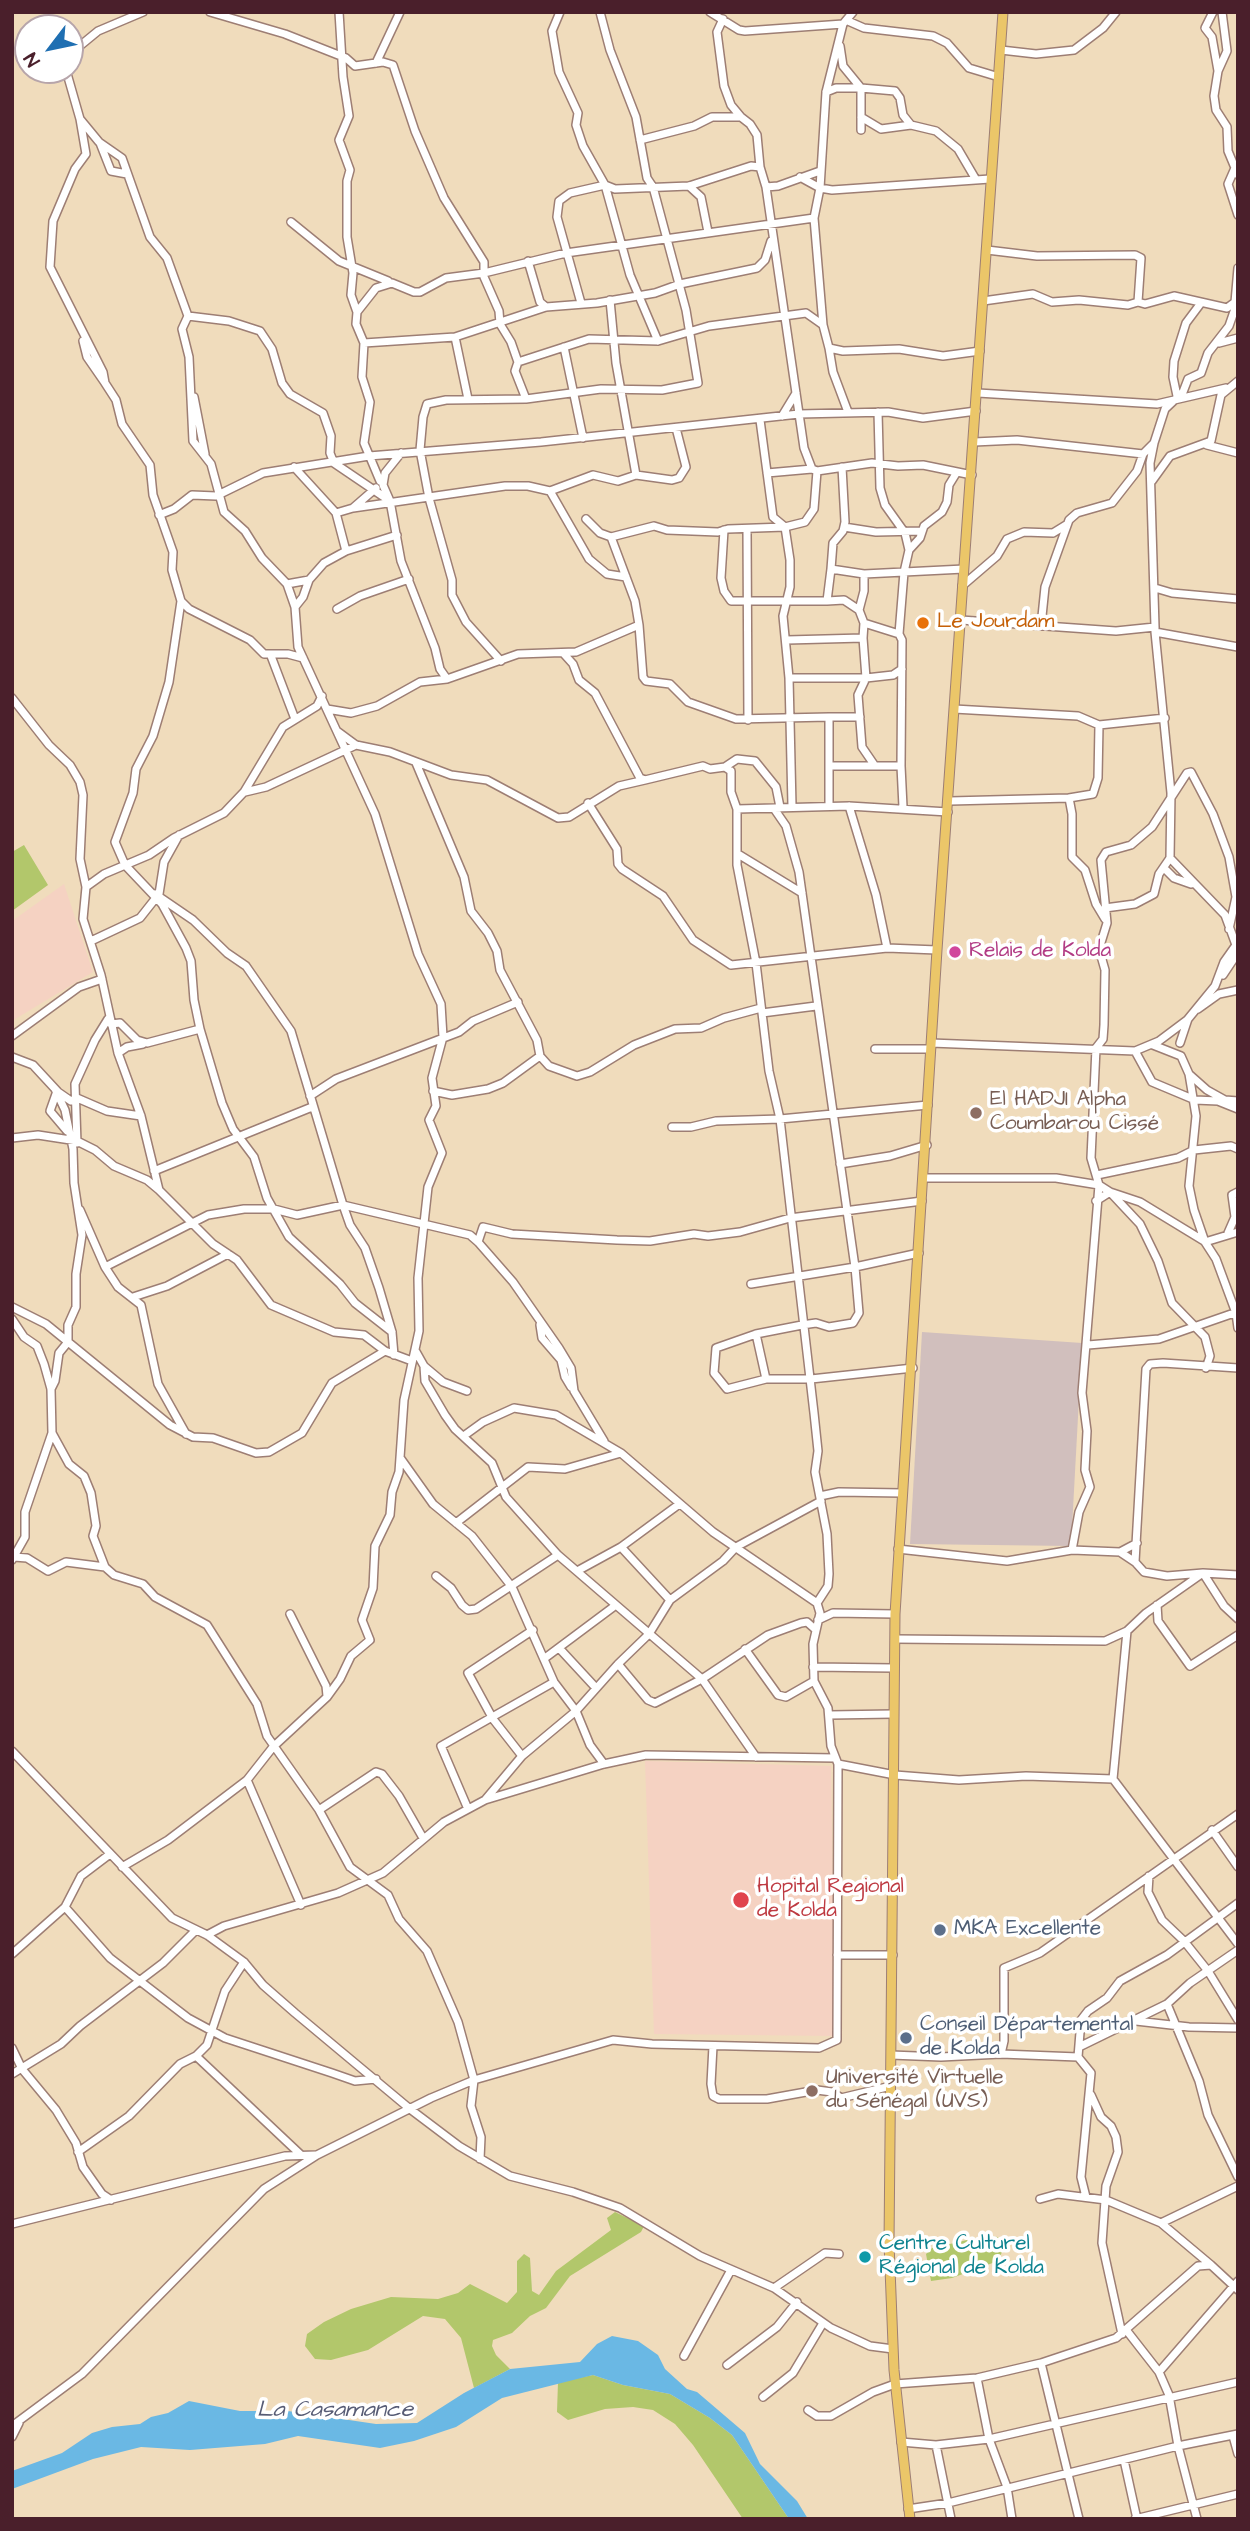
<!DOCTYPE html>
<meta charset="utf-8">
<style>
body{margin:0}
#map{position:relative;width:1250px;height:2531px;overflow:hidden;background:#f0dcbc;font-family:"Architects Daughter",sans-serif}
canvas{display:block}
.frame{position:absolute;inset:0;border:14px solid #4a1f2b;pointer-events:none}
.north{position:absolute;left:14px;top:14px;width:70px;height:70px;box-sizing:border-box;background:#fff;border:2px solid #b7a5aa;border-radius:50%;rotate:238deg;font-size:19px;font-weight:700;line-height:28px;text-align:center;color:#4a1f2b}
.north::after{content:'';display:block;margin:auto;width:24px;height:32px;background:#1f6fb2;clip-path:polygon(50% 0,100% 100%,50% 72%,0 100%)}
</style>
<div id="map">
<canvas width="1250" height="2531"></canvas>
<div class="frame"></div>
<div class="north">N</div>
</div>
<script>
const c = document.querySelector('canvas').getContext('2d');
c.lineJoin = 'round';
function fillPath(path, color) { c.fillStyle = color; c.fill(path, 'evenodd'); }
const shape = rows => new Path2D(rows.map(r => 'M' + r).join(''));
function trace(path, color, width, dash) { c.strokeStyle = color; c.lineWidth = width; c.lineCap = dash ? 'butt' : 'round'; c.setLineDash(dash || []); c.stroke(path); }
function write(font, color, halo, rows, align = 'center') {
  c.font = font + ' "Architects Daughter",sans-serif'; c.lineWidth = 7; c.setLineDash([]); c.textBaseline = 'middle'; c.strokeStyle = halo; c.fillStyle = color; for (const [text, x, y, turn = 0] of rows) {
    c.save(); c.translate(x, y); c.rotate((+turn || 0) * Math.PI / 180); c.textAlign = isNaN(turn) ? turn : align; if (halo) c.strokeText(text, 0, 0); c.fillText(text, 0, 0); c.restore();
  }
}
fillPath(shape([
 [64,884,93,972,12,1021,12,921],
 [645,1761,831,1766,835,2036,654,2034]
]), '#f5d2c2');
fillPath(shape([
 [922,1332,1082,1343,1071,1546,910,1544]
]), '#d1bfbd');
fillPath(shape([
 [24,845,48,885,12,911,12,852],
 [615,2212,644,2226,641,2232,570,2276,546,2308,530,2316,512,2333,493,2340,492,2346,496,2355,510,2369,474,2388,461,2338,445,2319,423,2316,368,2350,331,2360,315,2359,305,2346,307,2334,324,2322,351,2309,391,2297,438,2299,458,2293,470,2284,507,2303,517,2292,517,2261,524,2254,530,2258,532,2291,539,2295,556,2271,611,2230,607,2218],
 [985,2236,998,2237,1002,2252,998,2261,952,2278,931,2281,926,2254,932,2248],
 [593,2375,623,2385,670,2394,710,2418,732,2435,789,2519,743,2519,693,2445,675,2424,653,2410,633,2407,605,2409,568,2420,557,2412,558,2382]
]), '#b2c76b');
fillPath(shape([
 [612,2336,638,2341,658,2355,665,2369,687,2389,697,2392,745,2433,760,2464,797,2501,808,2519,789,2519,732,2435,710,2418,670,2394,623,2385,593,2375,502,2398,456,2427,414,2441,380,2448,298,2436,265,2444,190,2450,141,2447,93,2459,12,2489,12,2471,62,2453,92,2433,112,2427,140,2424,151,2417,168,2413,189,2401,240,2411,288,2411,376,2424,417,2423,464,2393,510,2369,580,2362,597,2344]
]), '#6ab8e4');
const minor = shape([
 [210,12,285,34,346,58,355,66,383,62,393,65,415,131,444,198,484,262,484,277,499,311,500,324,511,342,518,362,515,371,526,399],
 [339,12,343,77,349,116,339,140,350,170,347,181,347,237,353,273,351,295,357,312],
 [560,12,552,31,559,72,578,113,576,125,583,146,605,185,630,275,658,341],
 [710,12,739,30,745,31,843,24],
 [1213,12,1205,28,1212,37,1218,71],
 [1222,12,1227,51,1218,71,1214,96,1216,110,1227,127,1228,151,1238,175],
 [723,19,717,32,724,86,731,105,741,117],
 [848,21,864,28,933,36,947,43,969,68,999,77],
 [840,46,843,66,861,88,861,130],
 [1001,50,1036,54,1074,50,1103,28,1116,12],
 [70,54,98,31,143,12],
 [376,63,400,12],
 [66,70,80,119,99,142,122,158,150,237,167,258,188,316,182,329,189,357,193,441,211,464,224,512,245,531,262,558,287,584,295,607,298,647,375,814,418,954,441,1004,443,1037,432,1078,436,1106,429,1120,442,1153,428,1187,418,1278,419,1331,404,1400,399,1472,392,1492,390,1515,375,1546,373,1588,362,1620,370,1640,351,1656,340,1679,327,1697,273,1747,247,1780,168,1840,122,1867],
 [826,92,836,88,861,88,895,91,900,98,903,115,911,125,936,131,958,149,975,178],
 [861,117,881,129,911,125],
 [80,119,86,154,75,169,53,221,50,267,103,372,105,383,116,400,122,424,150,465,153,495,173,552,172,570,181,601,189,609,250,640,264,654,288,654,303,658],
 [640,140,694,126,712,117,741,117,750,124,757,135,760,167],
 [100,143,111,171,127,174],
 [1235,168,1228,184,1238,215],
 [800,177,820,188,832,190,990,179],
 [689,186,701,197,708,232],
 [766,187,778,186,820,171],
 [291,222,339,261,388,281],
 [987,250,1037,256,1135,255,1141,258,1138,302,1145,304,1174,296,1227,308,1235,302,1238,268],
 [528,261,540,302,546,307],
 [610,300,616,363,636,475],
 [983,301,1033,294,1052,302,1079,300,1128,305,1138,302],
 [581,303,557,217,559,201,570,193,605,185,615,189,689,186,751,166,760,167,766,187,804,448,812,469,817,471,872,463,898,466,923,465,972,475],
 [188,316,229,321,260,331,272,349,282,383,290,394,323,413,331,436,330,453,334,463,390,501],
 [823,325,814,218,820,188,826,92,843,24,853,12],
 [455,337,546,307,597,303,655,293,680,284,757,268,765,260,771,241],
 [83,341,87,357,105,383],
 [364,343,455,337,468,399],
 [1219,343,1238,338],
 [564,347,583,438],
 [829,348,833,372,848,412],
 [518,362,589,339,658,341,709,326,806,313,823,325,829,348,843,351,899,349,943,356,980,351],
 [978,393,1157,404,1226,388],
 [1177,396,1173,377,1174,361,1186,323,1201,303],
 [194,397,205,454],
 [878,412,880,488,885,505,905,533,909,550],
 [782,416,796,393],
 [760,420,773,517,785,527,790,560,790,587,783,616,789,678,792,806],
 [974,442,1017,440,1143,454],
 [1207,445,1238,453],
 [401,453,385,473,383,485,390,501,401,561,435,648,440,669,447,679],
 [294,467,336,513,346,551],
 [842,467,845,522,843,531,833,543,831,569,864,574,964,569],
 [767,473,812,469],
 [380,481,364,443,370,402,362,377,364,343,356,324,357,312,376,288,392,283,414,292,420,292,446,278,484,273,566,253,814,218],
 [1152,481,1170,456,1211,441,1221,395,1238,381],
 [550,491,589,559,607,574,626,577],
 [353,508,505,486,528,486,550,491,593,475,618,481,636,475,672,480,679,478,686,467,676,428],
 [336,513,353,508,376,488],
 [159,515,174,509,192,495,216,496,263,473,369,456,541,442,799,414,888,412,923,418,976,411],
 [844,527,876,532,922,531],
 [747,529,748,720],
 [724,530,721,578,724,591,731,601,827,601,831,569],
 [611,537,654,526,667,530,718,532,728,529,785,527,805,522,814,509,817,471],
 [287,584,309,580],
 [962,586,997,556,1007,539,1024,532,1053,533,1066,525],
 [1155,588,1172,593,1238,599],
 [181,601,169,682,153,736,136,769,133,793,115,842,125,865,162,904,186,948,191,961,194,1000,200,1029,222,1103,233,1129,254,1157,267,1198,289,1237,340,1284,355,1303,392,1332],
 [827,601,844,600,859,610],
 [295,607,303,597,309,580,324,563,346,551,397,535],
 [337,609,360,596,409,579],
 [961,620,1116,631,1155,627,1155,632,1238,647],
 [864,623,899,634],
 [639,625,643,677,646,681,670,684,688,702,736,719,829,717,829,806],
 [1041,626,1045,587,1069,520,1077,513,1112,503,1137,471,1143,454,1153,444],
 [1155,627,1150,463,1154,443,1165,409,1183,392,1188,379,1201,373,1208,353,1229,326,1238,300],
 [1155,632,1171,793,1170,858,1225,915,1236,945,1224,962,1215,986,1188,1019,1180,1043],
 [863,638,864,623,859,610,864,591,864,574],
 [787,640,863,638,866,678,858,695,862,747,875,766,901,766,903,807],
 [564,654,573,664,579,680,595,693,640,778,645,780,703,766,710,769,725,767,731,771,731,792,737,809,737,865,756,963,769,1071,780,1119,814,1413,818,1451,815,1472,827,1534,829,1574,828,1586,817,1603],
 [271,656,295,719],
 [501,661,466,622,452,595,452,580,429,498,420,450,423,417,427,404,446,400,526,399,601,389,662,390,698,383,686,310,653,187,647,178,636,117,610,50,600,12],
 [789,678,866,678,893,675,902,669],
 [12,698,49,745,70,765,80,782,83,795,80,859,86,887,83,919,101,975,118,1053,141,1116,159,1190,213,1244,237,1260,271,1305,334,1332,364,1335,385,1351,412,1361],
 [327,709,351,713,377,706,420,682,447,679,518,654,576,652,639,625,635,601,611,537,600,533,586,519],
 [954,709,1078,716,1099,725],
 [829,717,860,717],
 [337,731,356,745,390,752,451,775,487,780,558,818,569,817,619,786,645,780],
 [416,763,464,877,471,911,488,933,497,951,500,970,537,1040,540,1056,549,1066,577,1076,590,1072,634,1045,675,1029,701,1028,724,1018,761,1008],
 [830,766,875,766],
 [901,766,902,640,899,634,904,572,909,550,920,538,924,526,942,512,947,502,949,485,957,472],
 [725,767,737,759,755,761,776,787,780,807],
 [245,792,266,787,356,745],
 [1069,798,1072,814,1072,857,1085,870,1096,904,1105,919],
 [950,801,1069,798,1093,794,1098,778,1099,725,1165,718],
 [588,803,617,849,618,864,622,869,663,896,693,940,731,965,887,948,937,950],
 [849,806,876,895,887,948],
 [737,809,849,806,948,812],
 [775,810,786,826,799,872,855,1267,919,1253],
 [738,854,802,893],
 [1164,868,1174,878,1191,884],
 [86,887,104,874,149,855,174,838,224,813,244,792,283,727,317,706,322,696],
 [155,894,193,920,227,953,246,966,291,1031,343,1205,350,1225,365,1248,379,1288,392,1332,394,1355],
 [1105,908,1135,904,1154,894,1159,874,1170,858],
 [91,941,140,918,159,894,164,862,179,835],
 [1223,975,1235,957,1236,946],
 [1198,1009,1219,994,1238,990],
 [762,1013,816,1006],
 [111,1024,120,1023,137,1040,147,1043,200,1029],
 [12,1036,79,987,102,979],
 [931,1043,1135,1051,1159,1041,1187,1020],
 [1153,1045,1181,1056,1189,1074,1207,1090,1225,1100,1238,1101],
 [875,1049,931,1049],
 [1135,1051,1152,1082,1195,1100,1218,1101,1238,1109],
 [118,1053,127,1047,143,1044],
 [12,1057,33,1065,58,1092,71,1101,77,1098,107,1111,141,1116],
 [1189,1074,1196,1116,1189,1186,1194,1210,1205,1242,1216,1259,1236,1313,1238,1328],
 [433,1091,452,1095,488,1089,503,1083,540,1056],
 [56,1094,50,1111,67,1131],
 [310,1096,336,1079,459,1032,473,1021,518,1002],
 [672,1127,691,1127,716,1121,780,1119,928,1105],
 [12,1138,38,1135,77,1141,95,1150,114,1166,147,1180,159,1190],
 [77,1143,75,1084,95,1040,108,1019],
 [840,1164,890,1156,927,1145],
 [154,1171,312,1107],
 [1097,1175,1178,1158,1194,1150,1231,1146,1238,1149],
 [924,1178,1056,1178,1099,1185,1110,1192,1140,1224,1158,1261,1172,1303,1205,1337,1210,1356,1206,1368],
 [1096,1201,1110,1192,1140,1202,1204,1241],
 [80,1210,105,1267],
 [1228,1233,1235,1217,1232,1195,1238,1192],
 [478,1242,483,1227,512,1234,617,1240,650,1241,694,1234,708,1236,740,1232,790,1218,922,1201],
 [1205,1242,1238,1232],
 [751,1284,855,1267,859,1313,853,1323,829,1327,816,1323,802,1325,756,1334,716,1348,714,1373,727,1389,766,1379,811,1379,913,1368],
 [133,1297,167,1286,228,1254],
 [12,1307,46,1324,170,1425,193,1437,213,1438,256,1453,269,1452,302,1433,332,1383,385,1351],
 [12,1319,24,1337,37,1346,44,1364,51,1389,52,1433,25,1512,25,1537,12,1560],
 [540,1325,542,1338,561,1360,565,1377,571,1387],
 [756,1334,766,1379],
 [1088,1345,1159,1339,1237,1312],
 [415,1350,424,1366,443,1382,467,1391],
 [424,1366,425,1381,445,1415,455,1429,492,1463,506,1497,558,1555,702,1679,756,1757],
 [1238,1368,1163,1363,1150,1364,1146,1369,1135,1562,1144,1572,1167,1576,1203,1573,1224,1606,1238,1619],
 [51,1389,55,1381,59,1353,68,1342,68,1325,76,1307,76,1274,82,1235,74,1183,73,1149,65,1110,55,1089],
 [52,1433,69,1464,84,1476,91,1493,96,1526,93,1536,105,1567,114,1575,143,1584,155,1597,207,1625,257,1704,267,1736,319,1810,350,1867,388,1895,399,1919,427,1951,458,2022,474,2080,471,2106,481,2137,480,2159],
 [186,1434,158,1384,141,1305,118,1287,105,1267,208,1215,244,1209,274,1209,297,1215,343,1205,470,1235,478,1242,513,1282,559,1348,571,1368,574,1391,604,1441],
 [401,1459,433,1504,472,1536,512,1587,554,1682,576,1711,590,1745,604,1764],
 [820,1496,839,1492,902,1493],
 [456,1523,528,1467,565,1469,621,1453],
 [621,1547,670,1600],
 [898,1549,1007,1561,1072,1550],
 [1120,1552,1072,1550,1079,1512,1090,1487,1085,1470,1087,1431,1082,1393,1099,1185,1091,1158,1096,1048,1103,1039,1104,1025,1105,970,1099,949,1107,923,1101,860,1106,852,1131,845,1152,827,1187,773,1191,772,1213,814,1229,857,1236,897,1229,929],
 [14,1557,27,1558,48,1571,66,1562,105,1567],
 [1135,1562,1120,1552,1137,1543],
 [579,1570,621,1547,678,1505],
 [436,1576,451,1588,462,1605,468,1610,476,1609,558,1555],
 [1157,1605,1158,1621,1190,1666,1238,1635],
 [290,1614,326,1686,327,1696],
 [818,1620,833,1613,895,1614],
 [1127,1631,1113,1779,1238,1944],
 [895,1639,1105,1641,1127,1631,1146,1613,1203,1573,1238,1575],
 [559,1648,596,1688],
 [745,1649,778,1695,786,1697,814,1681],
 [545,1658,616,1605],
 [618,1664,648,1700,655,1703,702,1679,768,1635,801,1623,807,1622,816,1630],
 [813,1667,893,1668],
 [830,1715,893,1714],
 [12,1751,172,1918,207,1935,244,1962,263,1985,295,2013,410,2109,459,2146,510,2176,573,2192,620,2208,700,2256,774,2288,831,2328,870,2346,893,2349],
 [522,1756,493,1719,468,1673,533,1630],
 [838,1764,895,1775,959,1780,1026,1776,1113,1779],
 [247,1780,301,1905],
 [485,1800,522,1756,576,1711,618,1664,649,1634,670,1600,723,1561,736,1547,821,1501],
 [468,1809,441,1746,554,1682],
 [319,1810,376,1772,382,1774,399,1796,423,1838],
 [1212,1830,1238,1867],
 [1149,1876,1148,1892,1162,1920,1184,1941,1208,1971,1238,2020],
 [65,1907,110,1958,188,2018,225,2038,332,2073,355,2081,376,2079],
 [207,1935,224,1926,338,1893,383,1873,444,1822,485,1800,604,1764,646,1755,835,1758],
 [12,1954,65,1907,81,1876,110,1854],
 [837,1955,893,1955],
 [1167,2004,1199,2081,1208,2115,1238,2177],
 [1136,2021,1189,2027,1238,2028],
 [713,2046,711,2084,713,2096,719,2099,767,2099,817,2090,832,2092,841,2098,891,2086],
 [1081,2046,1167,2004,1190,1983,1238,1950],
 [12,2048,22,2069,56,2110,76,2143,83,2167,102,2194,111,2200],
 [1001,2054,1078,2057],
 [891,2055,941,2057,1001,2054,1004,2041,1004,1968,1040,1953,1238,1814],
 [196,2056,301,2155],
 [12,2074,61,2044,80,2026,163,1963,196,1930],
 [1091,2095,1101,2117,1111,2126,1116,2137,1118,2152,1106,2186,1102,2243,1122,2334],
 [78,2152,129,2116,180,2064,196,2056,207,2045,225,1991,244,1962],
 [1086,2197,1081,2177,1091,2073,1078,2057,1081,2020,1088,2011,1107,1998,1120,1981,1167,1955,1238,1903],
 [1040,2199,1058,2194,1106,2200,1161,2223,1211,2265],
 [1161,2223,1238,2186],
 [12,2224,285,2156,316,2155],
 [774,2288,825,2253,839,2254],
 [1127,2331,1159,2372,1169,2395,1178,2446,1197,2519],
 [684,2356,731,2270],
 [1041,2363,1079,2519],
 [727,2365,777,2327,797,2302],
 [1159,2372,1238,2281],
 [977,2378,989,2439,1007,2487,1012,2519],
 [763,2397,793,2373,823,2323],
 [808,2410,817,2416,831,2416,873,2392,895,2384,977,2378,1041,2363,1116,2338,1198,2266,1211,2265,1238,2290],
 [12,2426,82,2374,264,2189,317,2155,431,2098,474,2080,613,2040,652,2044,819,2048,837,2040,838,1764,831,1746,828,1708,814,1681,813,1644,820,1613,817,1603,713,1532,621,1453,556,1415,514,1408,483,1422,465,1435],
 [1233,2436,1238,2454],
 [12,2437,19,2423],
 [901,2442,936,2445,989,2439,1238,2382],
 [936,2445,951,2519],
 [1124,2460,1137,2519],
 [908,2509,948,2503,1178,2446,1238,2434],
 [1135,2519,1238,2494]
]);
const major = shape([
 [910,2519,894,2370,889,2243,895,1614,937,950,1003,12]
]);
trace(minor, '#9d7e74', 10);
trace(major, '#9d7e74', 11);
trace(minor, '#fff', 7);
trace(major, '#ebc669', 9);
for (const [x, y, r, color] of [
 [923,623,7,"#e8710a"],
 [955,952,7,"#d1479c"],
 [976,1113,7,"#8d6e63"],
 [741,1900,9,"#e0444e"],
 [940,1930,7,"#5c6f8a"],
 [906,2038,7,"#5c6f8a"],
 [812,2091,7,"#8d6e63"],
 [865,2257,7,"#0f9aa8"]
]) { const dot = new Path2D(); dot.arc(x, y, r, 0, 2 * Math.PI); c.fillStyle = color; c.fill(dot); trace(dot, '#fff', 2.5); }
write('21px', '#c56008', '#fff', [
 ["Le Jourdam",937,623]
], 'left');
write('21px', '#b23c85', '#fff', [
 ["Relais de Kolda",969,952]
], 'left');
write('21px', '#785e54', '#fff', [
 ["El HADJI Alpha",990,1101],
 ["Coumbarou Cissé",990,1125],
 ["Université Virtuelle",826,2079],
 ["du Sénégal (UVS)",826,2103]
], 'left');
write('21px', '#be3a42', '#fff', [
 ["Hopital Regional",757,1888],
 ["de Kolda",757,1912]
], 'left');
write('21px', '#4e5e75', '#fff', [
 ["MKA Excellente",954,1930],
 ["Conseil Départemental",920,2026],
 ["de Kolda",920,2050]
], 'left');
write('21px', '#0d838f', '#fff', [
 ["Centre Culturel",879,2245],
 ["Régional de Kolda",879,2269]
], 'left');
write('italic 23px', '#575c75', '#fff', [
 ["La Casamance",335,2411]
]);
</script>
